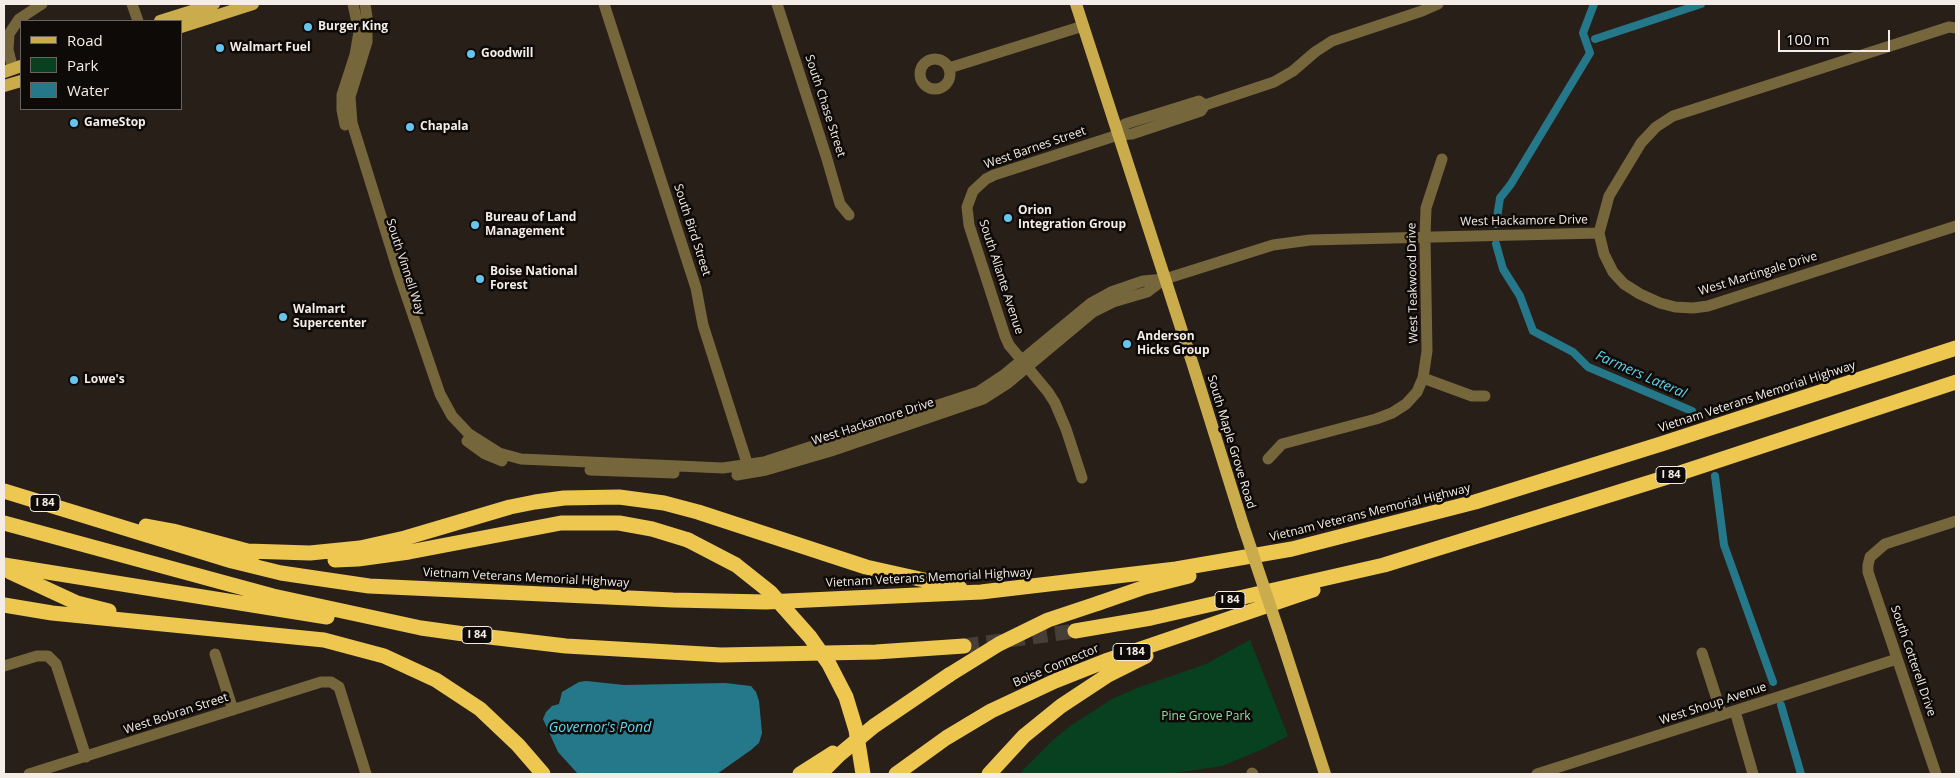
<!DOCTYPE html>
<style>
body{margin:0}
#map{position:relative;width:1960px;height:778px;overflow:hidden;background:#291f19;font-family:"Open Sans",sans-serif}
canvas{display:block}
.frame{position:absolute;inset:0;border:5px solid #f3ece7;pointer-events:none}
.legend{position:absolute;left:20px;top:20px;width:162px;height:90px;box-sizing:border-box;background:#0e0a07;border:1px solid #6a6461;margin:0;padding:6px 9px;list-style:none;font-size:15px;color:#f3ece7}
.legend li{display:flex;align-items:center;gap:10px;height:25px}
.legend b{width:25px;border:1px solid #6a6461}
.scale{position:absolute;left:1778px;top:30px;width:112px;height:22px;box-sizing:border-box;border:2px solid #f3ece7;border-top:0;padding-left:6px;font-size:15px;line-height:18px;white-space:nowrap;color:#f3ece7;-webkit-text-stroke:4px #0e0a07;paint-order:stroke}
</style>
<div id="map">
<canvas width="1960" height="778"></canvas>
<div class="frame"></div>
<ul class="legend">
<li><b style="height:6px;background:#cbac4c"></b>Road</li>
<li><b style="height:14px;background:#074120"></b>Park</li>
<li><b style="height:14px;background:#25788a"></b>Water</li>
</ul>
<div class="scale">100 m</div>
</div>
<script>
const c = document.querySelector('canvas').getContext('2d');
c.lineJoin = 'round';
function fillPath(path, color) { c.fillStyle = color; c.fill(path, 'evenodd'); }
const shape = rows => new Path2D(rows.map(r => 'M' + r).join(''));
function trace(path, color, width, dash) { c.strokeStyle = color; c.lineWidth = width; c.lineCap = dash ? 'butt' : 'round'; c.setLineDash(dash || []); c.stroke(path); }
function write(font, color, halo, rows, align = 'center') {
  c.font = font + ' "Open Sans",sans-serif'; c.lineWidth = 5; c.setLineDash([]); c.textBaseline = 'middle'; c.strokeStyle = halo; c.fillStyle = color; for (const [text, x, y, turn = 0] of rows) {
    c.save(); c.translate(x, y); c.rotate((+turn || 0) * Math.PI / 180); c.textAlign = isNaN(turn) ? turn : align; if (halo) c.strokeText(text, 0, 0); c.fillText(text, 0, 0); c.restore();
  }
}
fillPath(shape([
 [1250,640,1288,736,1261,750,1222,766,1168,774,1019,774,1052,741,1070,726,1112,699,1137,688,1206,664]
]), '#074120');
fillPath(shape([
 [586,681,624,685,725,683,751,686,756,692,759,701,762,733,759,743,751,750,717,774,578,774,558,752,543,719,546,712,552,706,559,704,562,692,579,682]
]), '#25788a');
trace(shape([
 [1595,39,1701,4],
 [1496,224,1500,198,1511,184,1590,53,1583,33,1594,4],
 [1496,244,1503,269,1520,296,1533,331,1573,352,1588,367,1692,411],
 [1715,476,1724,545,1773,682],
 [1781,705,1801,774]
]), '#25788a', 8);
trace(shape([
 [964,646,1075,631]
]), '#473e38', 15, [15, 8]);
trace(shape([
 [132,4,138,21],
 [365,4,367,17,367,42,350,97,352,123,400,277,440,394,452,416,469,434,499,453,521,459,723,468,764,462,978,392,1005,374,1091,303,1111,292,1143,281,1165,279,1273,245,1310,240,1599,233],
 [604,4,696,288,703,325,748,466],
 [777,4,827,159,840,204,849,215],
 [1956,28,1949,27,1673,116,1656,127,1641,143,1609,196,1599,233,1604,254,1613,272,1624,284,1640,294,1660,303,1675,307,1693,308,1708,306,1956,226],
 '920 74a15 15 0 1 1 30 0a15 15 0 1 1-30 0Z',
 [949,68,1083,26],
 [13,69,8,50,9,34,19,19,42,4],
 [345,125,342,110,342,95,355,55,359,32,353,4],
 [1118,135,1125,124,1199,101,1205,105],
 [1423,378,1472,396,1485,396],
 [467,441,485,454,502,461],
 [1268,459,1282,444,1376,419,1392,413,1406,404,1417,392,1423,378,1427,351,1425,237,1426,208,1442,159],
 [590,470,674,473],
 [737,475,766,470,831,451,983,399,1008,383,1093,312,1113,302,1147,292,1163,280],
 [1082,478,1066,429,1055,403,1048,392,1009,345,1005,336,969,225,967,207,973,191,986,179,994,175,1118,135,1132,134,1201,111,1205,105,1274,82,1293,71,1315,52,1332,41,1422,11,1438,4],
 [1702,653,1722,715],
 [215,654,233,710],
 [4,666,37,656,48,656,56,664,86,757],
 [1735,711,1753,774],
 [1252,773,1253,774],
 [29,774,321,682,331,682,339,687,366,774],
 [1537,774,1897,659],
 [1936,774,1868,572,1868,565,1870,557,1885,544,1956,521]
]), '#75663b', 11);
trace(shape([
 [1076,4,1193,365,1243,525],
 [160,21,214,4],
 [181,27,253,4],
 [4,72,21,66],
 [4,86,21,81],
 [1281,638,1325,774]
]), '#cbac4c', 12);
trace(shape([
 [4,491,232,561,281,573,369,586,673,600,766,602,981,592,1176,569,1292,549,1475,502,1661,444,1956,348],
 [4,523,273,596,421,628,464,634,566,646,721,655,876,652,964,646],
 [146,526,173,531,255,553],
 [247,551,310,553,360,548,405,538,510,507,535,502,564,498,619,497,664,503,698,512,866,567,960,588],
 [335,560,358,559,409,552,561,523,619,523,652,529,688,540],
 [4,565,327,617],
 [10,572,77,603,109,611],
 [1099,603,1145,587,1189,576],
 [4,605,52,613,324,640,384,656,436,680,480,709,518,745,543,774],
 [1075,631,1151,618,1384,565,1677,474,1956,382],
 [800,774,833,753],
 [820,774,839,755,874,726,949,675],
 [896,774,946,738,991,711,1055,681,1108,660,1313,590],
 [989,774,1024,736,1061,706,1108,675,1146,656]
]), '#edc750', 15);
trace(shape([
 [1243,525,1281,638]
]), '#cbac4c', 12);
trace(shape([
 [688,540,736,565,770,592,810,637,829,664,846,697,856,730,863,774],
 [949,675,999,644,1048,620,1099,603]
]), '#edc750', 15);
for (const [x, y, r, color] of [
 [308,27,5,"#65c5ee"],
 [220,48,5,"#65c5ee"],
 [471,54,5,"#65c5ee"],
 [74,123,5,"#65c5ee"],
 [410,127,5,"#65c5ee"],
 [1008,218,5,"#65c5ee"],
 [475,225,5,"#65c5ee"],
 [480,279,5,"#65c5ee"],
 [283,317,5,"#65c5ee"],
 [1127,344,5,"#65c5ee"],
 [74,380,5,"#65c5ee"]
]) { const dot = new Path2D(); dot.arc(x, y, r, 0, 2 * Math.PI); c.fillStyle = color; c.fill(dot); trace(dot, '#0e0a07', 2); }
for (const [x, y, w] of [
 [1671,475,30],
 [45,503,30],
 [1230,600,30],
 [477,635,30],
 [1132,652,38]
]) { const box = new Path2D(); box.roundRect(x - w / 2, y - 8.5, w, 17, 4); c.fillStyle = '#0e0a07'; c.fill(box); trace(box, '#f3ece7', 1); }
write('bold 11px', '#f3ece7', null, [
 ["I 84",1671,475],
 ["I 84",45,503],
 ["I 84",1230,600],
 ["I 84",477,635],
 ["I 184",1132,652]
]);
write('bold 12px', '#f3ece7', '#0e0a07', [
 ["Burger King",318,27],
 ["Walmart Fuel",230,48],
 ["Goodwill",481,54],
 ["GameStop",84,123],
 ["Chapala",420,127],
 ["Orion",1018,211],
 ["Integration Group",1018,225],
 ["Bureau of Land",485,218],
 ["Management",485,232],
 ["Boise National",490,272],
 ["Forest",490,286],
 ["Walmart",293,310],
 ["Supercenter",293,324],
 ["Anderson",1137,337],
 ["Hicks Group",1137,351],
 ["Lowe's",84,380]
], 'left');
write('12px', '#f3ece7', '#0e0a07', [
 ["South Chase Street",825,106,72],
 ["West Barnes Street",1035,148,-19],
 ["West Hackamore Drive",1524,221,-1],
 ["South Bird Street",692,230,72],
 ["South Vinnell Way",405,267,72],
 ["West Martingale Drive",1758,274,-17],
 ["South Allante Avenue",1001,277,72],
 ["West Teakwood Drive",1413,283,-91],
 ["Vietnam Veterans Memorial Highway",1757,397,-18],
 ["West Hackamore Drive",873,422,-18],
 ["South Maple Grove Road",1231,442,73],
 ["Vietnam Veterans Memorial Highway",1370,513,-14],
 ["Vietnam Veterans Memorial Highway",526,578,3],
 ["Vietnam Veterans Memorial Highway",929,578,-3],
 ["South Cotterell Drive",1913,661,71],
 ["Boise Connector",1056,666,-23],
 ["West Shoup Avenue",1713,704,-18],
 ["West Bobran Street",176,714,-18]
]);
write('12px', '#8edda4', '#0e0a07', [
 ["Pine Grove Park",1206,717]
]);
write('italic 14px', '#5ed4ee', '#0e0a07', [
 ["Farmers Lateral",1641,375,24],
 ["Governor's Pond",600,728]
]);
</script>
